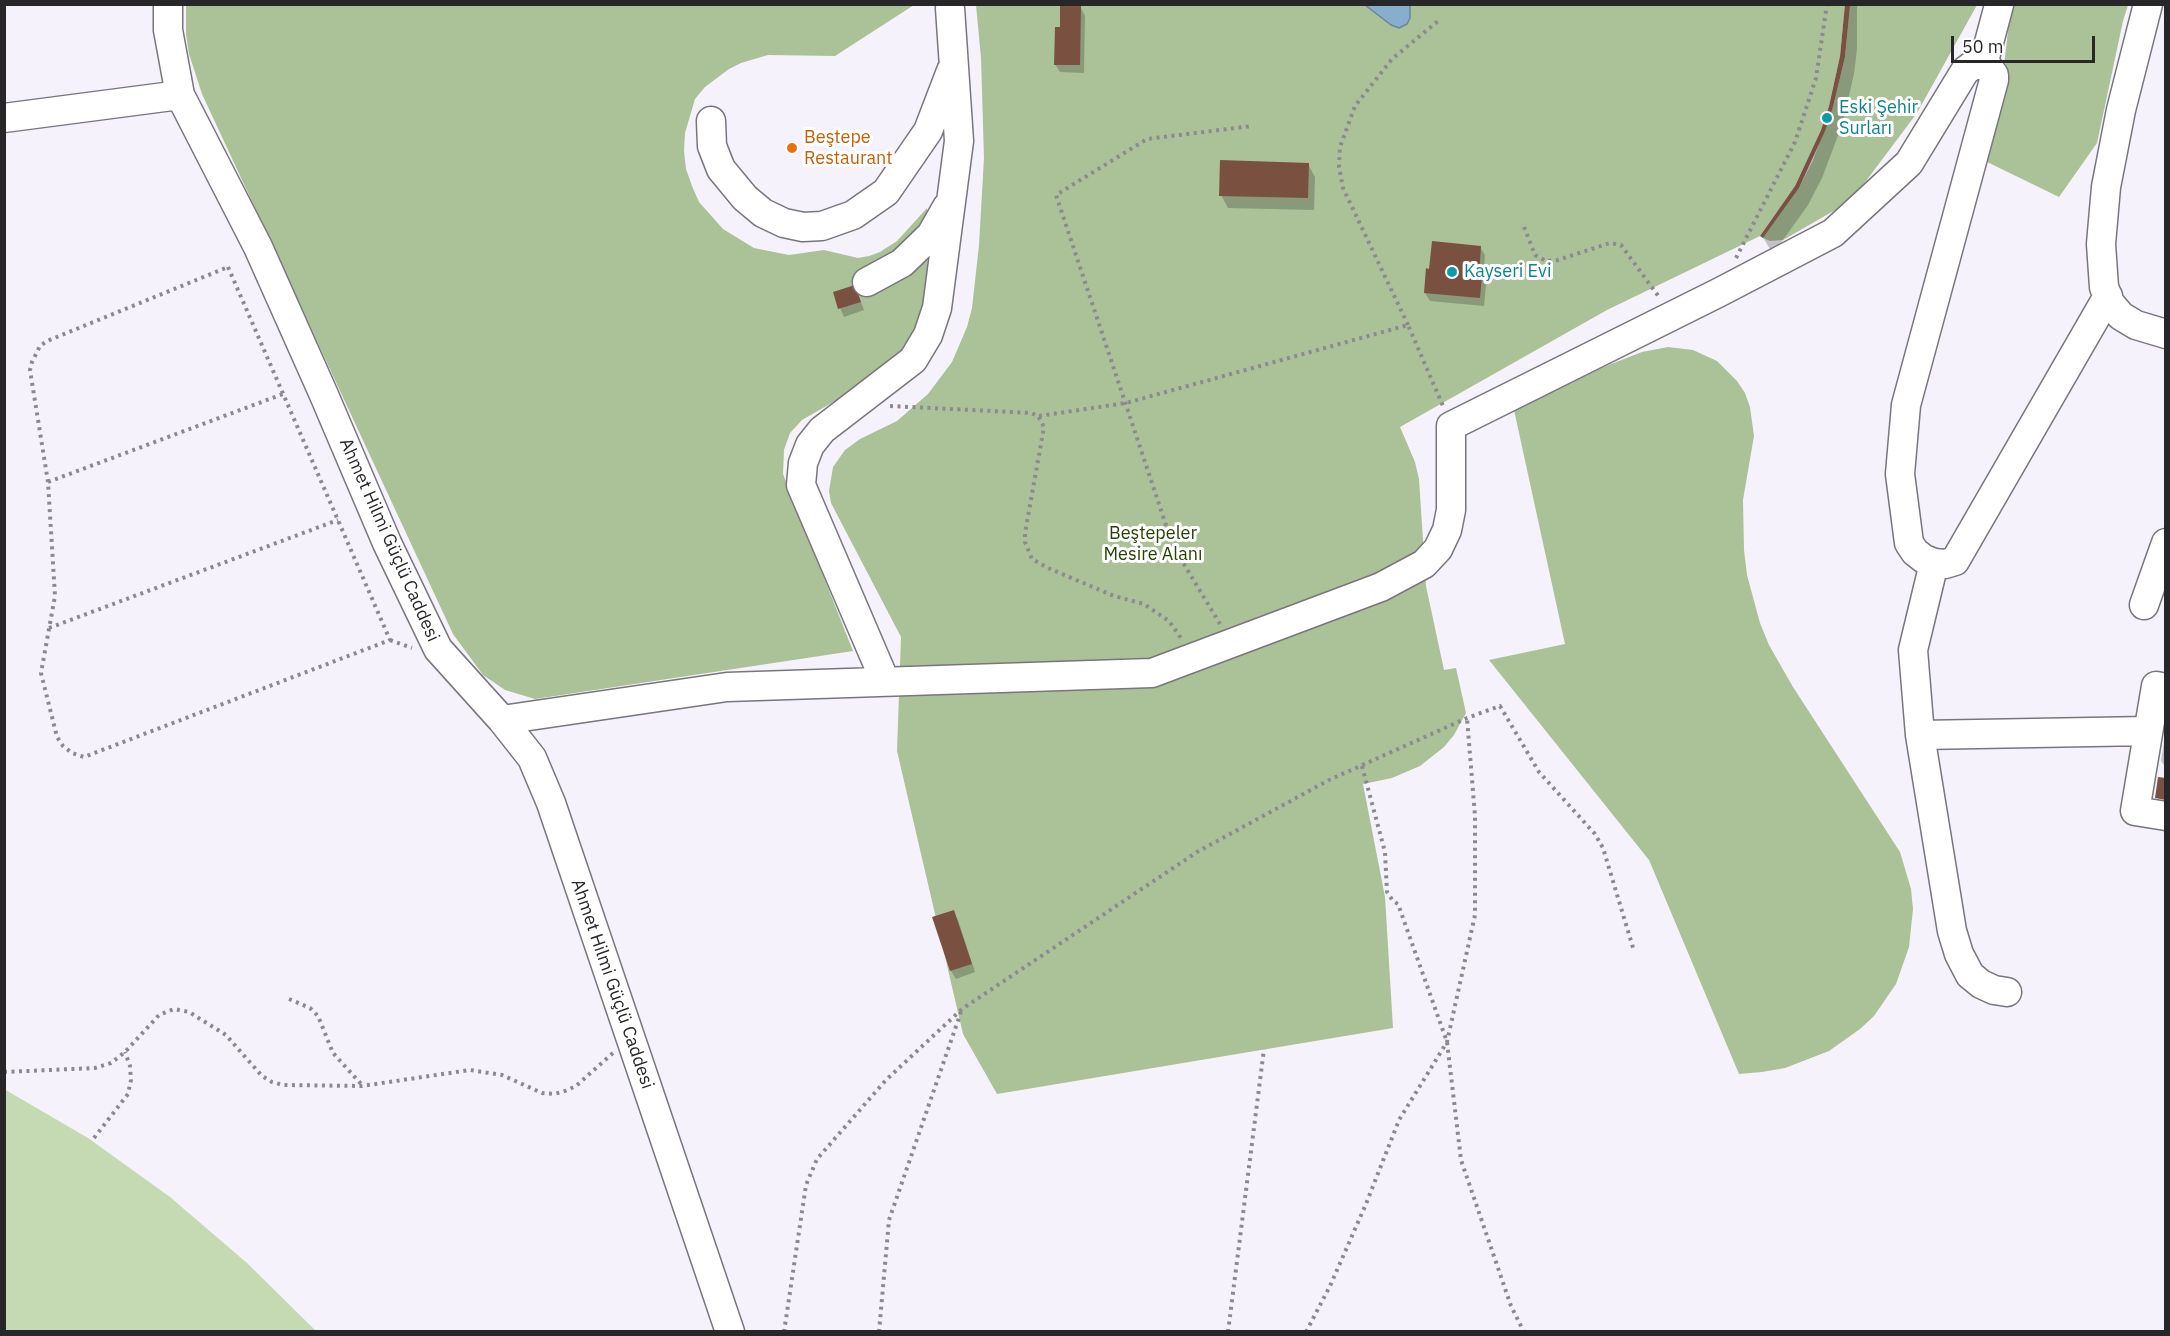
<!DOCTYPE html>
<meta charset="utf-8">
<style>
body{margin:0}
#map{position:relative;width:2170px;height:1336px;overflow:hidden;background:#f5f2fb;font-family:"IBM Plex Sans",sans-serif}
canvas{display:block}
.frame{position:absolute;inset:0;border:6px solid #272629;pointer-events:none}
.scale{position:absolute;left:1951px;top:36px;width:144px;height:27px;box-sizing:border-box;border:3px solid #272629;border-top:0;padding-left:8px;font-size:18px;line-height:21px;white-space:nowrap;color:#272629;-webkit-text-stroke:4px #fff;paint-order:stroke}
</style>
<div id="map">
<canvas width="2170" height="1336"></canvas>
<div class="frame"></div>
<div class="scale">50 m</div>
</div>
<script>
const c = document.querySelector('canvas').getContext('2d');
c.lineJoin = 'round';
function fillPath(path, color) { c.fillStyle = color; c.fill(path, 'evenodd'); }
const shape = rows => new Path2D(rows.map(r => 'M' + r).join(''));
function trace(path, color, width, dash) { c.strokeStyle = color; c.lineWidth = width; c.lineCap = dash ? 'butt' : 'round'; c.setLineDash(dash || []); c.stroke(path); }
function write(font, color, halo, rows, align = 'center') {
  c.font = font + ' "IBM Plex Sans",sans-serif'; c.lineWidth = 6; c.setLineDash([]); c.textBaseline = 'middle'; c.strokeStyle = halo; c.fillStyle = color; for (const [text, x, y, turn = 0] of rows) {
    c.save(); c.translate(x, y); c.rotate((+turn || 0) * Math.PI / 180); c.textAlign = isNaN(turn) ? turn : align; if (halo) c.strokeText(text, 0, 0); c.fillText(text, 0, 0); c.restore();
  }
}
fillPath(shape([
 [4,1089,88,1138,170,1197,247,1263,316,1331,5,1331]
]), '#c5dab3');
fillPath(shape([
 [186,4,914,5,835,56,768,55,741,63,729,69,705,87,695,99,685,133,684,151,686,169,692,186,699,202,723,229,754,248,789,255,824,250,858,258,869,256,880,252,897,241,927,208,928,300,910,345,868,382,802,420,790,433,784,450,783,474,853,651,535,699,505,690,483,675,453,634,202,94,189,54,186,34],
 [976,5,1845,5,1840,56,1829,106,1821,130,1795,186,1760,236,1607,310,1400,427,1415,462,1419,479,1426,586,1444,670,1456,668,1466,713,1454,735,1444,747,1420,766,1392,778,1363,784,1385,897,1393,1028,997,1094,963,1034,897,751,901,637,831,503,829,491,833,467,845,450,860,439,897,421,928,394,952,362,967,327,972,308,979,245,984,158,981,58],
 [1850,5,1977,5,1917,113,1851,201,1783,240,1770,241,1763,238,1799,188,1813,160,1833,107,1845,57],
 [2011,5,2128,5,2123,21,2097,143,2059,197,1983,160,2003,74],
 [1668,347,1693,350,1717,361,1737,381,1745,393,1750,407,1754,436,1743,500,1744,550,1747,575,1760,623,1769,645,1793,687,1900,852,1911,889,1913,909,1909,947,1896,984,1874,1016,1860,1029,1829,1051,1785,1068,1762,1072,1739,1074,1649,860,1489,660,1565,644,1514,410,1606,366,1642,352]
]), '#abc198');
const water = shape([
 [1365,5,1410,5,1410,18,1407,24,1399,28,1391,25,1365,5]
]);
fillPath(water, '#88aecd');
trace(water, '#6b859c', 1.5);
fillPath(shape([
 [1847,4,1857,4,1857,49,1854,74,1842,125,1822,178,1808,205,1773,254,1762,236,1780,213,1811,159,1831,106,1842,57],
 [1081,8,1085,16,1084,73,1060,72,1055,64,1061,28],
 [1308,164,1315,177,1314,210,1228,208,1221,195],
 [1480,247,1485,255,1483,280,1486,285,1484,306,1430,301,1425,293],
 [855,286,864,310,844,317,834,293],
 [2164,742,2166,743,2166,768,2161,761],
 [953,912,958,920,975,972,956,979,951,971,934,918]
]), '#0003');
fillPath(shape([
 [1845,4,1850,6,1845,57,1833,107,1825,131,1799,188,1763,238,1760,236,1795,186,1821,130,1829,106,1840,56],
 [1060,6,1081,6,1080,65,1054,65,1055,27,1060,27],
 [1220,160,1309,163,1308,198,1219,196],
 [1432,241,1481,246,1479,275,1482,276,1480,298,1424,293,1426,268,1429,269],
 [855,285,861,302,838,309,833,292],
 [2158,777,2166,778,2166,800,2155,798],
 [954,910,972,964,950,971,932,917]
]), '#7a5141');
const minor = shape([
 [168,4,168,30,180,95,258,247,324,395,387,543,438,649,502,720,532,758,551,803,730,1332],
 [2148,4,2121,110,2106,187,2101,244,2104,287,2110,303,2121,316,2136,325,2166,334],
 [1983,65,1999,5],
 [4,118,180,95],
 [711,121,712,146,721,169,745,198,763,213,784,223,803,227,822,226,853,215,886,192,928,131,951,71],
 [867,282,902,263,931,235,947,207],
 [1934,563,1913,650,1920,735,1952,931,1959,954,1970,975,1981,984,1994,990,2007,992],
 [2144,605,2166,543],
 [885,681,801,485,803,463,810,445,822,430,913,360,928,335,937,308,959,141,950,8],
 [2166,688,2156,686,2135,811,2166,816],
 [502,720,727,687,1152,673,1381,587,1424,564,1438,549,1447,530,1451,510,1451,426,1718,293,1833,233,1909,163,1965,71,1973,65,1983,65,1988,67,1994,75,1994,80,1906,405,1900,474,1909,543,1915,552,1924,559,1934,563,1945,564,1955,561,2108,296],
 [1920,735,2148,731]
]);
trace(minor, '#79757d', 31);
trace(shape([
 [1524,227,1535,255,1546,261,1558,260,1610,243,1621,245,1659,297],
 [1736,258,1795,142,1816,78,1827,4],
 [228,267,390,640,84,757,72,753,63,746,57,737,41,673,55,596,48,482,30,370,32,362,40,346,47,341,228,267],
 [1408,325,1343,188,1339,167,1340,147,1355,106,1392,59,1438,21],
 [890,406,1031,413,1038,416,1044,427,1025,533,1025,542,1032,559,1048,568,1114,596,1144,604,1169,621,1181,638],
 [1039,416,1126,403,1408,325,1443,406],
 [48,482,283,394],
 [1220,624,1173,546,1056,195,1147,139,1252,126],
 [49,628,338,520],
 [390,640,412,648],
 [1362,766,1385,852,1387,892,1393,901,1398,904,1447,1042,1461,1160,1511,1306,1524,1332],
 [289,999,310,1008,318,1016,333,1053,362,1085],
 [4,1072,95,1068,111,1063,125,1052,159,1015,174,1009,189,1012,226,1035,262,1076,272,1082,283,1085,362,1086,470,1070,502,1075,542,1093,554,1094,565,1091,576,1086,613,1053],
 [94,1138,128,1094,131,1080,130,1066,125,1052],
 [784,1332,806,1185,817,1159,886,1080,962,1009,1197,852,1329,780,1467,718,1500,706,1539,772,1595,834,1603,848,1634,951],
 [879,1332,889,1220,961,1012],
 [1228,1332,1264,1049],
 [1306,1332,1330,1286,1366,1204,1399,1120,1447,1042,1475,915,1475,816,1467,718]
]), '#8c8a90', 4, [3, 4.5]);
trace(minor, '#fff', 28);
for (const [x, y, r, color] of [
 [1827,118,6,"#0f9aa8"],
 [792,148,6,"#e8710a"],
 [1452,272,6,"#0f9aa8"]
]) { const dot = new Path2D(); dot.arc(x, y, r, 0, 2 * Math.PI); c.fillStyle = color; c.fill(dot); trace(dot, '#fff', 2); }
write('18px', '#0d838f', '#fff', [
 ["Eski Şehir",1839,108],
 ["Surları",1839,129],
 ["Kayseri Evi",1464,272]
], 'left');
write('18px', '#c56008', '#fff', [
 ["Beştepe",804,138],
 ["Restaurant",804,159]
], 'left');
write('18px', '#284202', '#fff', [
 ["Beştepeler",1153,534],
 ["Mesire Alanı",1153,555]
]);
write('18px', '#272629', '#fff', [
 ["Ahmet Hilmi Güçlü Caddesi",389,540,66],
 ["Ahmet Hilmi Güçlü Caddesi",612,984,71]
]);
</script>
